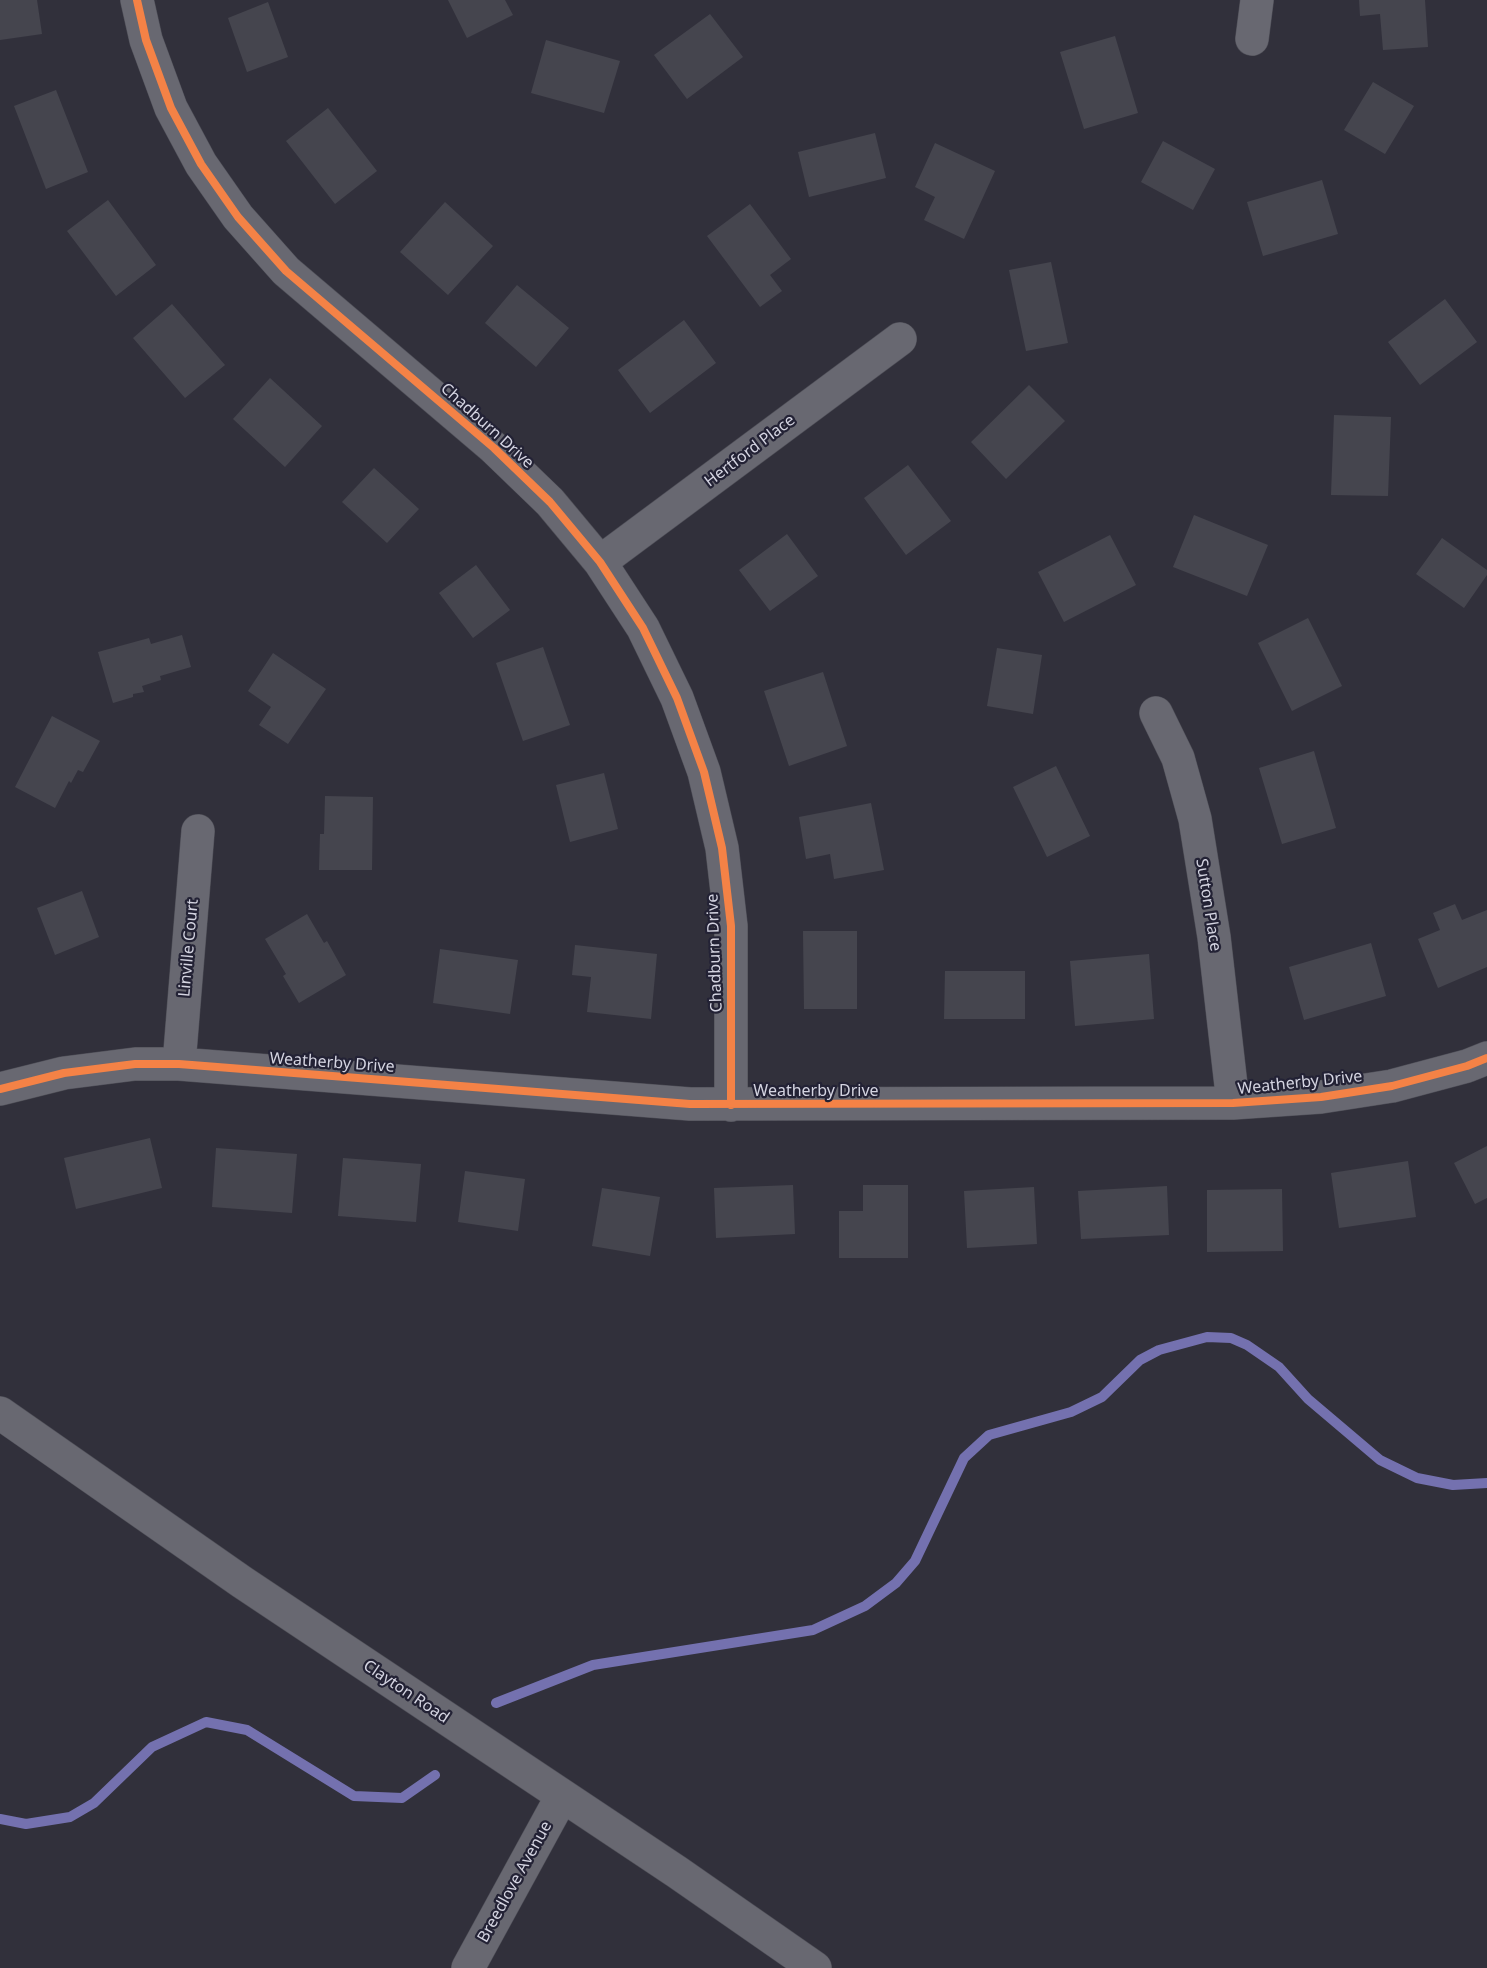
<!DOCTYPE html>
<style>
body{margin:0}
canvas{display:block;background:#31303b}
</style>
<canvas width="1487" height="1968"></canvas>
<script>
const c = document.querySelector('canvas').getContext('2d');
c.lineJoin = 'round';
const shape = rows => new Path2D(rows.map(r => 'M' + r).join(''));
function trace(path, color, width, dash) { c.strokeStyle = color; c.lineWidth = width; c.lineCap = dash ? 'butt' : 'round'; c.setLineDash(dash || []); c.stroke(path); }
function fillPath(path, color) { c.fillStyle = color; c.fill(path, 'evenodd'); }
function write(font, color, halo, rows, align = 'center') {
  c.font = font + ' "Noto Sans",sans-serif'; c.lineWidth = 4.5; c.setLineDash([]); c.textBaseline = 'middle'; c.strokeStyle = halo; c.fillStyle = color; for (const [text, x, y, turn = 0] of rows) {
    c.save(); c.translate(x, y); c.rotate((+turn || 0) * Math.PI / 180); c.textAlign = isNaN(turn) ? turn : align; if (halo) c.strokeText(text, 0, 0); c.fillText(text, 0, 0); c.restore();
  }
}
trace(shape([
 [496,1703,593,1665,813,1630,865,1606,896,1583,915,1561,964,1458,989,1435,1071,1412,1102,1397,1140,1360,1159,1350,1207,1337,1231,1338,1247,1345,1279,1367,1308,1399,1380,1460,1417,1478,1453,1485,1487,1483],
 [0,1819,26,1824,70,1817,94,1803,152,1747,206,1722,247,1730,354,1796,402,1798,435,1775]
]), '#7471af', 10);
fillPath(shape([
 [0,0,37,0,42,34,0,40],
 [448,0,505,0,513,15,467,38],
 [1359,0,1425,0,1428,47,1383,50,1380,14,1360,16],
 [268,2,288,57,247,72,228,18],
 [710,14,743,57,687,99,654,55],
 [1115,36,1138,113,1084,129,1060,52],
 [546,40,620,61,604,113,531,93],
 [1373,82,1414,106,1385,154,1344,130],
 [56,90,88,172,46,189,14,106],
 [328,108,377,171,335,204,286,141],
 [875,133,886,178,809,197,798,152],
 [1163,141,1215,169,1193,210,1141,182],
 [935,143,995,171,964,239,924,220,935,197,915,187],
 [1322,180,1338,234,1263,256,1247,202],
 [108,200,156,265,116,296,67,231],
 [445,202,493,246,448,295,400,252],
 [750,204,791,259,770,275,782,291,760,307,707,236],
 [1051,262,1068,343,1026,351,1009,270],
 [517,285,569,328,536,367,485,323],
 [1445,299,1477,342,1420,385,1388,342],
 [172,304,225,365,185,398,133,338],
 [684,320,716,363,650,413,618,370],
 [270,378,322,426,285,467,233,419],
 [1029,385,1065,421,1006,479,971,442],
 [1334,415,1391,417,1388,496,1331,495],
 [908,465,951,521,906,555,864,498],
 [374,468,419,509,387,543,342,502],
 [1194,515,1268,545,1247,596,1173,567],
 [787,534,818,576,770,611,739,570],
 [1110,535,1136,585,1064,622,1038,572],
 [1442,538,1487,570,1487,575,1464,608,1416,574],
 [476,565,510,610,473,638,439,593],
 [1308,618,1342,686,1292,711,1258,643],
 [182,635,191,667,160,676,161,680,142,686,144,692,133,694,133,697,113,703,98,652,149,638,151,644],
 [543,647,570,725,523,741,496,663],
 [997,648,1042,655,1033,714,987,706],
 [273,653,326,689,288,744,259,725,271,707,248,691],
 [823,672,847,746,789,766,764,691],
 [52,716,100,741,83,772,78,770,71,783,69,781,55,808,15,787],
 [1314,751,1336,828,1282,844,1259,768],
 [1056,766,1090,836,1047,857,1013,787],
 [604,773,618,829,570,842,556,785],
 [325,796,373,797,372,870,319,870,320,834,324,834],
 [871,803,884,870,834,879,830,854,806,859,799,817],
 [82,891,99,937,55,955,37,908],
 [1455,904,1462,920,1487,910,1487,967,1438,988,1418,939,1440,930,1433,913],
 [307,914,324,943,327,941,346,975,299,1003,283,976,286,974,265,939],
 [803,931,857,931,857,1009,804,1009],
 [1371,943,1386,996,1304,1020,1289,967],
 [575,945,657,954,651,1019,587,1012,591,977,572,975],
 [440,949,518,960,510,1014,433,1003],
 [1149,954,1154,1019,1075,1026,1070,961],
 [945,971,1025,971,1025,1019,944,1019],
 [150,1138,162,1188,76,1209,64,1158],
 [1487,1146,1487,1198,1475,1204,1454,1163],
 [216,1148,297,1154,292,1213,212,1207],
 [343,1158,421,1164,416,1222,338,1216],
 [1408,1161,1416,1217,1339,1228,1331,1173],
 [465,1171,525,1179,518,1231,458,1222],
 [793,1185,795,1234,716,1238,714,1188],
 [863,1185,908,1185,908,1258,839,1258,839,1211,863,1211],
 [1167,1186,1169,1235,1081,1239,1078,1191],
 [1034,1187,1037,1244,967,1248,964,1191],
 [602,1188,660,1197,650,1256,592,1246],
 [1282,1189,1283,1251,1207,1252,1207,1190]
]), '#45454e');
const minor = shape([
 [137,0,146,40,171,108,201,164,238,217,286,271,494,448,550,502,600,562,643,628,677,698,704,772,722,848,731,926,731,1105],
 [1252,39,1257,0],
 [600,562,900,339],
 [1156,713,1178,758,1195,819,1214,937,1233,1103],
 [179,1064,198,831],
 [0,1089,64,1073,135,1064,179,1064,690,1104,1233,1103,1321,1097,1392,1086,1467,1066,1487,1058],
 [0,1413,242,1582,677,1872,815,1968],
 [468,1968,562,1796]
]);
trace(minor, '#4e4e57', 34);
trace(minor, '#686871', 33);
trace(shape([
 [137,0,146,40,171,108,201,164,238,217,286,271,494,448,550,502,600,562,643,628,677,698,704,772,722,848,731,926,731,1105],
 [0,1089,64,1073,135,1064,179,1064,690,1104,1233,1103,1321,1097,1392,1086,1467,1066,1487,1058]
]), '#f48246', 8);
write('16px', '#d4d4e1', '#232235', [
 ["Chadburn Drive",487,426,42],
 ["Hertford Place",750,451,-37],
 ["Sutton Place",1208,905,81],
 ["Linville Court",189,948,-85],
 ["Chadburn Drive",715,953,-92],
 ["Weatherby Drive",332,1063,4],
 ["Weatherby Drive",1300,1083,-6],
 ["Weatherby Drive",816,1091],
 ["Clayton Road",406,1692,34],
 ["Breedlove Avenue",515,1882,-61]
]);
</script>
